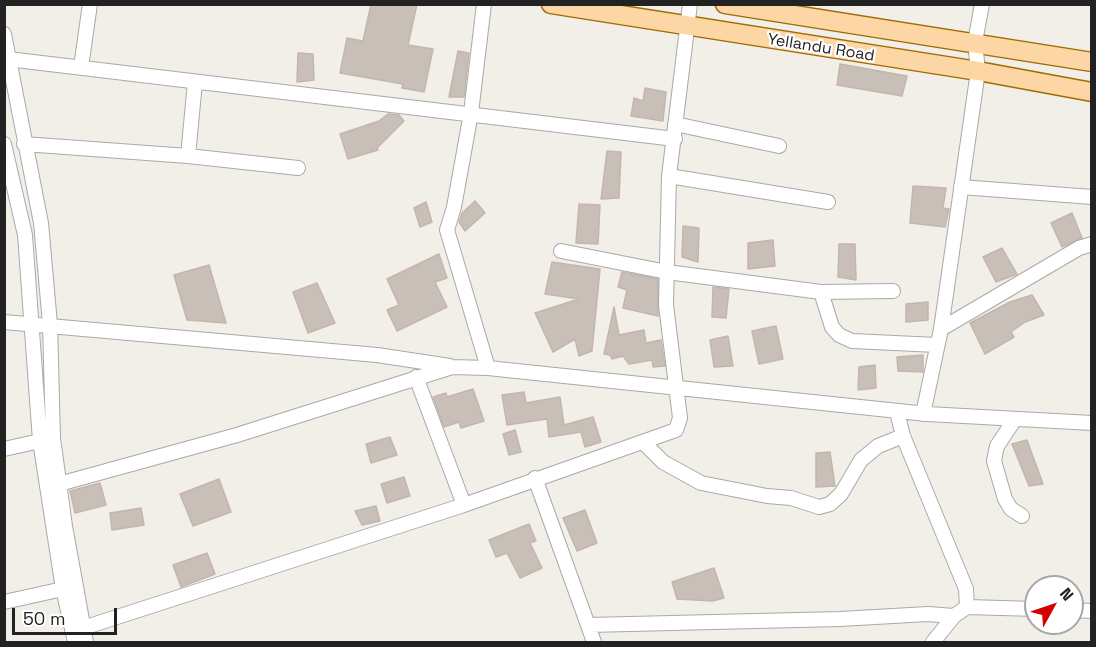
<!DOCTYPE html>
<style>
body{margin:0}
#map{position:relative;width:1096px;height:647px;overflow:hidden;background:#f2efe9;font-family:"Space Grotesk",sans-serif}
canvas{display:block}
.frame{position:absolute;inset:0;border:6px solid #222;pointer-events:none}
.north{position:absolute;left:1024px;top:575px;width:60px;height:60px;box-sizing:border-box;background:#fff;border:2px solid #a7a7a7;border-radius:50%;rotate:50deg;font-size:16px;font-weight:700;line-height:24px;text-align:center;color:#222}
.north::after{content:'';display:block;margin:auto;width:21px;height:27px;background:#d40000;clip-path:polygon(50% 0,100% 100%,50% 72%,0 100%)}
.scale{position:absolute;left:12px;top:608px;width:105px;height:27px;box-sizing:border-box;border:3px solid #222;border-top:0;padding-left:8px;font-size:18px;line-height:21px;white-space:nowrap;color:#222;-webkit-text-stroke:4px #fff;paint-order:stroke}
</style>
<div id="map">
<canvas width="1096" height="647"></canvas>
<div class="frame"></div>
<div class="north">N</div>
<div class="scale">50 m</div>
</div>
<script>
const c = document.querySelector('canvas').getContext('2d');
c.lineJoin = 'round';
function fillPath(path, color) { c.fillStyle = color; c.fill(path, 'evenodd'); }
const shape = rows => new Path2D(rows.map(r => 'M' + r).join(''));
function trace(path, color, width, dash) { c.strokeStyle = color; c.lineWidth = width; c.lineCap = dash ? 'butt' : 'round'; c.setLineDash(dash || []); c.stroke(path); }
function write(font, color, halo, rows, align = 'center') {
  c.font = font + ' "Space Grotesk",sans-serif'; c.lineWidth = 4.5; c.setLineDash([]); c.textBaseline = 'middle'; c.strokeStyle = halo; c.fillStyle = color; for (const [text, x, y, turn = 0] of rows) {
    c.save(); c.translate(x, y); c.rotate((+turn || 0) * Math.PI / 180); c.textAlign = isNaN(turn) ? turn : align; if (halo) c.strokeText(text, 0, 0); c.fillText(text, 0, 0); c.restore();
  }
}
const building = shape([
 [371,4,417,4,408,45,433,49,424,92,402,88,403,84,340,73,347,38,363,41,371,4],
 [458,51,469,53,464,97,449,97,458,51],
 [298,53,313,54,314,80,297,82,298,53],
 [840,64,907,76,902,96,837,85,840,64],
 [645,88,666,92,663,121,631,116,634,98,643,101,645,88],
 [388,114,399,115,404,121,377,148,378,150,348,159,340,134,379,121,388,114],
 [607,151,621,152,619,198,601,199,607,151],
 [913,186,946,188,943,208,949,209,945,227,910,223,913,186],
 [475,201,485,213,465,231,459,222,462,213,475,201],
 [426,202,432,222,420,227,414,208,426,202],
 [579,204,600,205,598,244,576,243,579,204],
 [1072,213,1082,238,1062,247,1051,223,1072,213],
 [683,226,699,228,698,262,682,257,683,226],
 [773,240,775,266,748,269,748,243,773,240],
 [839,244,855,244,856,280,838,277,839,244],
 [1002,248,1017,274,996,282,983,257,1002,248],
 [439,254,447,278,435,282,447,307,397,331,387,310,399,305,387,279,439,254],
 [552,262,600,269,592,351,579,356,575,339,553,352,535,313,579,299,545,294,552,262],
 [209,265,226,323,187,320,174,275,209,265],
 [622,272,658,279,658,316,623,308,627,290,618,287,622,272],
 [317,283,335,323,308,333,293,292,317,283],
 [713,287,729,289,726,318,712,317,713,287],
 [1032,295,1044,315,1025,322,1011,332,1014,337,985,354,970,323,1010,302,1032,295],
 [928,302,928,320,906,322,906,304,928,302],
 [614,307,619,335,644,330,646,343,661,340,665,366,653,367,652,360,629,364,623,356,612,359,610,355,604,354,614,307],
 [776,326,783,359,759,364,752,331,776,326],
 [728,336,733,366,714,367,710,340,728,336],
 [923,355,923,372,898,371,897,357,923,355],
 [875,365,876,388,858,390,859,367,875,365],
 [473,389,484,421,461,428,459,422,444,427,433,397,446,393,447,397,473,389],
 [524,392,526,403,560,397,564,425,593,417,601,442,585,447,581,432,549,437,547,419,507,425,502,395,524,392],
 [515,430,521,452,509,455,503,434,515,430],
 [390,437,397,455,371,463,366,444,390,437],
 [1027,440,1043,484,1029,486,1012,444,1027,440],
 [830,452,835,486,816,487,816,453,830,452],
 [404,477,410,496,387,503,381,484,404,477],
 [219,479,231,512,193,526,180,494,219,479],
 [100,483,106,505,75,513,70,491,100,483],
 [376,506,380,521,362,525,355,511,376,506],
 [141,508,144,525,112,530,110,513,141,508],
 [585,510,597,543,577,551,563,518,585,510],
 [529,524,536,541,530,543,542,568,520,578,507,553,496,557,489,540,529,524],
 [207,553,215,574,181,587,173,565,207,553],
 [714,568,724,598,713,601,677,599,672,582,714,568]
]);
fillPath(building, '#c7bfb8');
trace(building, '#c4b6ab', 1.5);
const minor = shape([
 [484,4,471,113,454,207,447,230,488,368],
 [4,34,41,223,50,324,53,438,65,526,86,642],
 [8,59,675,139],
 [81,67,90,4],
 [675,124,779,146],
 [4,144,25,235,40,441,63,589,75,642],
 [24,144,188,156,298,168],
 [188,156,195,82],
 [669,176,828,202],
 [961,187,1092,197],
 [561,251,667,272,821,292,893,291],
 [821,292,832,327,839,335,852,341,937,345],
 [4,322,377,355,450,366],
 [941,329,1079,248,1092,244],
 [416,377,464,505],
 [897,412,903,436,966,589,967,607,954,616,933,642],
 [923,414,941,329,978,71,975,42,982,4],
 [1015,419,997,446,994,461,1005,499,1011,509,1022,516],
 [644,443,663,462,701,483,767,496,791,498,819,507,830,504,841,494,861,460,878,446,903,436],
 [4,449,40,441],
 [535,478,594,642],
 [59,484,237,435,452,367,488,368,927,414,1092,423],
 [4,602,63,589],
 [967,607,1036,609],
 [1072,610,1092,611],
 [588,625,840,619,928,614,954,616],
 [83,628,464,505,676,430,680,418,666,305,669,176,690,4]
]);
const major = shape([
 [551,4,978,71,1092,92],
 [725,4,1092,62]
]);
trace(minor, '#a9a9a9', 16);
trace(major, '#a06b00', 21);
trace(minor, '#fff', 14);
trace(major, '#fcd6a4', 18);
write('16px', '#222', '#fff', [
 ["Yellandu Road",821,48,9]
]);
</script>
